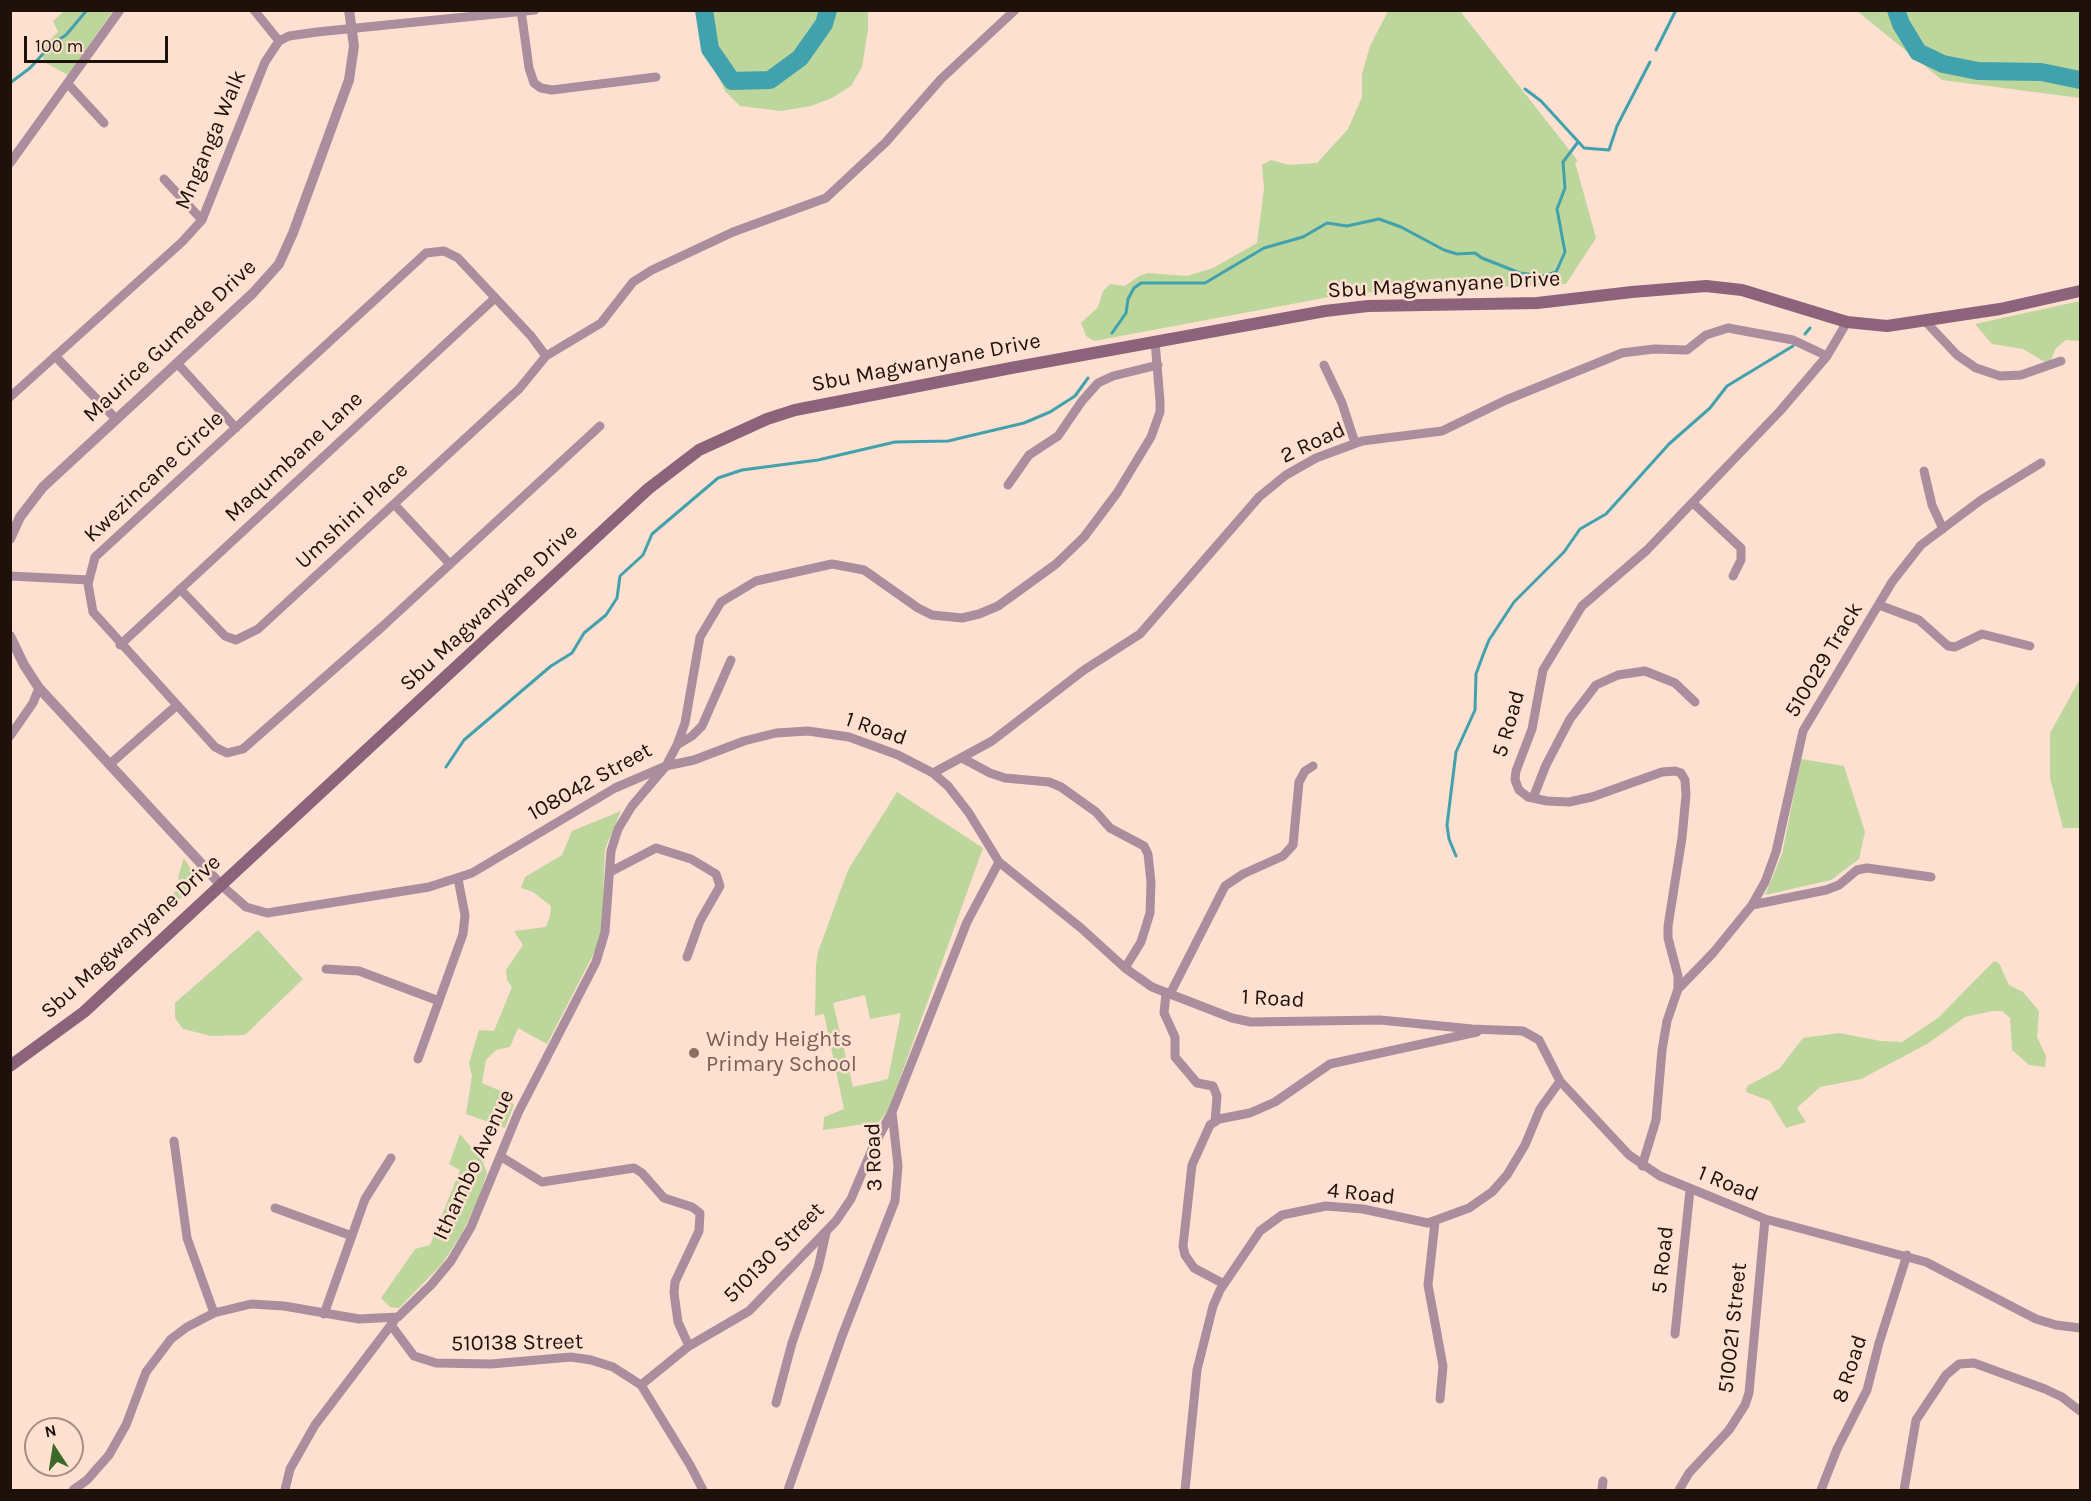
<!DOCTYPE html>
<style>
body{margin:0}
#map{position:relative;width:2091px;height:1501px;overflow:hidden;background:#fee0d1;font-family:Karla,sans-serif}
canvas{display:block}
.frame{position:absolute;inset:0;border:12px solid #1d110a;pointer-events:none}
.north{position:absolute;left:24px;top:1417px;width:60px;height:60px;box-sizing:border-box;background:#fee0d1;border:2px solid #a48d81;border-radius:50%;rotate:348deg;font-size:16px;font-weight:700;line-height:24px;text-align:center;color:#1d110a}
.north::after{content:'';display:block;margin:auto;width:21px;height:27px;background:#3d6927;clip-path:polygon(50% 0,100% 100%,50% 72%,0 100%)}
.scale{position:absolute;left:24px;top:36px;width:144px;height:27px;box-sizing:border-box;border:3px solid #1d110a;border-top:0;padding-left:8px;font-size:18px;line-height:21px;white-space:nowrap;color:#1d110a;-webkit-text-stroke:4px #fee0d1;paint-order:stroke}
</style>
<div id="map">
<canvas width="2091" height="1501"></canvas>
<div class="frame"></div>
<div class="north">N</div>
<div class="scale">100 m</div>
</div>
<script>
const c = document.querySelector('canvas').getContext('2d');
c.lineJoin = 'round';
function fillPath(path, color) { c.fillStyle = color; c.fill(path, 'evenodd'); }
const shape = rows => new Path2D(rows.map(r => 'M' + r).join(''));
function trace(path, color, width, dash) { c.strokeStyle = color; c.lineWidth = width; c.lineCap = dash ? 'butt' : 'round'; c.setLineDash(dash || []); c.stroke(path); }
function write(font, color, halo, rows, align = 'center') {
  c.font = font + ' Karla,sans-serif'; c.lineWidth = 5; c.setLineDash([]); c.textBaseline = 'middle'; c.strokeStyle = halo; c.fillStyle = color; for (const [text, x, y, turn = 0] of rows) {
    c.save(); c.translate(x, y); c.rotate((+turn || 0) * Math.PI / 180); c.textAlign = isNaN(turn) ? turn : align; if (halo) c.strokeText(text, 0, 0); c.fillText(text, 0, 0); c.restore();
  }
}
fillPath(shape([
 [64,11,113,11,68,75,46,63,39,51,58,32,53,21],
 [697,11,868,11,868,29,862,67,851,86,832,98,811,106,781,111,740,106,725,91,702,44],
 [1388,11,1460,11,1578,161,1575,162,1596,238,1566,284,1351,293,1094,341,1086,336,1081,323,1098,307,1103,291,1110,284,1125,286,1139,276,1148,273,1187,276,1213,268,1257,243,1264,189,1262,165,1271,160,1289,165,1317,163,1348,129,1362,97,1362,74,1370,46],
 [1857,11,2080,11,2080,98,1942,80],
 [2080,301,2080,341,2066,340,2056,348,2051,360,2045,362,2023,349,1992,344,1975,324],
 [2080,679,2080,828,2063,828,2050,778,2050,733],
 [1801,759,1844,766,1865,832,1859,859,1831,880,1765,895,1782,854],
 [897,792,983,848,889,1109,879,1122,823,1130,824,1117,844,1109,824,1014,815,1016,816,965,818,952,848,870],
 [865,995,870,1019,901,1013,888,1079,853,1087,833,1003],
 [621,811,605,849,602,928,595,951,547,1044,518,1028,510,1047,496,1050,486,1060,482,1083,501,1091,514,1105,505,1128,466,1114,472,1076,469,1063,479,1030,494,1031,512,987,507,980,506,970,523,945,514,931,546,927,550,916,551,906,533,892,521,888,525,877,562,855,572,831],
 [184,858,194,874,190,889,104,973,96,974,135,938,140,929,180,887,178,877],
 [258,930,303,979,245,1035,211,1036,183,1029,175,1018,175,1003],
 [1994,961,1999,963,2009,985,2023,992,2039,1011,2037,1037,2046,1056,2045,1067,2029,1065,2012,1050,2010,1018,2002,1011,1992,1011,1965,1017,1927,1044,1861,1079,1820,1087,1797,1108,1806,1122,1786,1128,1770,1101,1746,1092,1747,1086,1779,1069,1803,1038,1839,1033,1881,1041,1902,1042,1938,1018],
 [460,1134,482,1160,487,1173,478,1200,462,1233,442,1264,399,1308,390,1307,381,1298,415,1249,430,1245,460,1170,449,1164]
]), '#bdd69b');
trace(shape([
 [1656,50,1676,10],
 [10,83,30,68,52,44,66,35,87,10],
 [1525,89,1541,101,1584,148,1609,150,1617,126,1650,62],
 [1112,333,1126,313,1128,299,1134,288,1141,283,1205,283,1264,248,1303,237,1327,223,1347,226,1379,219,1401,227,1444,250,1457,254,1475,253,1482,258,1520,273,1543,276,1556,272,1565,252,1557,209,1565,188,1563,162,1578,142],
 [1805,334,1810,328],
 [446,767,464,740,551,666,572,653,584,633,606,615,617,598,620,576,643,555,652,534,718,478,742,470,818,460,895,442,948,441,1024,423,1050,412,1075,396,1088,378],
 [1456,856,1449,839,1447,825,1456,752,1475,710,1476,674,1483,655,1489,640,1514,602,1564,552,1580,529,1606,514,1669,444,1710,408,1727,386,1793,346]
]), '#41a1ad', 3);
trace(shape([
 [704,10,710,49,732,81,770,80,800,58,824,24,828,10],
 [1896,10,1901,24,1918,52,1943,64,1978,71,2041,72,2080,80]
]), '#41a1ad', 18);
trace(shape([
 [254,10,279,41],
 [521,10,529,68,534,83,541,88,552,90,656,77],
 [69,85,104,123],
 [10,163,120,10],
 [164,179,202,220],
 [1926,322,1957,355,1976,368,2000,376,2021,375,2061,361],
 [55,356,116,419],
 [546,356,531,336,458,258,444,251,426,253,95,557,88,584,93,612,215,747,227,753,243,749,383,626,600,426],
 [177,363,236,428],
 [1324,365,1342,403,1355,443],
 [10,397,182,242,202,220,265,62,279,41,289,36,317,32,535,10],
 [1924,471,1932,505,1943,529],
 [1008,485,1029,455,1058,436,1082,401,1098,383,1113,376,1158,365],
 [1693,503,1741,548,1741,560,1733,576],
 [394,504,449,563],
 [10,576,89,580],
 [180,589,225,636,236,640,258,629,519,389,546,356,601,323,633,282,652,270,733,232,826,198,886,142,941,79,1015,10],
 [1879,605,1919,620,1948,646,1955,647,1982,634,2030,646],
 [120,645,495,298],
 [10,736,33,703,39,688],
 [677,745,692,736,702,726,731,660],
 [962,758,990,773,1005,778,1049,782,1061,787,1096,812,1110,828,1144,846,1148,854,1151,882,1150,913,1141,942,1125,968],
 [110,764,176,706],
 [933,773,992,741,1084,670,1140,634,1259,497,1286,475,1316,458,1362,441,1442,431,1506,400,1622,353,1654,349,1687,350,1706,335,1728,328,1793,340,1827,356],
 [1533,798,1546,765,1570,719,1596,685,1618,675,1645,671,1675,683,1695,702],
 [610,872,656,848,691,859,716,874,720,886,700,921,687,957],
 [221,885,246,907,267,913,429,887,472,873,615,788,666,766,694,760,744,741,776,733,808,731,849,737,898,755,933,773,948,786,969,813,999,862,1081,928,1125,968,1152,987,1232,1018,1251,1022,1380,1020,1472,1029,1523,1031,1539,1040,1560,1081,1629,1155,1660,1176,1765,1219,1926,1262,2036,1319,2056,1325,2080,1328],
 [1752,905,1826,890,1839,885,1857,870,1867,868,1931,877],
 [326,969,359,971,439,1001],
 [1678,989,1713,953,1752,905,1765,882,1776,852,1803,731,1892,582,1921,545,1981,500,2041,463],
 [1166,993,1164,1013,1175,1037,1175,1057,1197,1083,1213,1086,1217,1096,1215,1122],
 [1170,994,1225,886,1243,874,1283,856,1293,845,1299,782,1305,771,1313,766],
 [418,1059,463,934,465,915,458,879],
 [174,1141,187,1238,214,1313],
 [500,1156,542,1182,634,1168,642,1173,664,1198,692,1207,700,1213,699,1231,675,1282,674,1293,678,1322,689,1346],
 [1642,1166,1656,1120,1662,1050,1667,1021,1678,989,1678,976,1668,938,1668,926,1682,838,1686,795,1685,780,1681,773,1675,771,1662,772,1592,797,1569,802,1547,801,1528,797,1519,790,1515,780,1516,771,1532,729,1543,670,1582,606,1647,550,1780,411,1827,356,1847,322],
 [275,1208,352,1236],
 [1435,1222,1428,1285,1443,1366,1440,1399],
 [1224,1284,1194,1268,1185,1255,1183,1246,1192,1165,1210,1125,1219,1119,1250,1113,1275,1102,1330,1064,1477,1032],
 [324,1314,365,1199,391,1158],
 [391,1325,414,1356,436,1363,491,1364,571,1357,591,1360,613,1367,641,1385,690,1465,703,1490],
 [1675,1334,1690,1190],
 [641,1385,689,1346,749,1311,836,1221,851,1199,873,1147,892,1112],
 [776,1403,792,1343,818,1268,826,1233],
 [73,1490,87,1480,109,1455,126,1425,146,1372,171,1339,187,1327,214,1313,251,1304,284,1306,359,1319,398,1317,431,1285,451,1261,471,1227,518,1113,596,962,605,932,611,851,618,829,632,806,666,766,677,745,685,723,700,637,721,602,756,581,832,564,864,570,918,608,932,615,962,618,979,614,998,606,1056,564,1084,537,1117,493,1151,437,1160,412,1160,401,1155,341],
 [285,1490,290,1469,315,1425,394,1321],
 [788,1490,842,1336,895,1201,898,1166,892,1112,967,922,999,862],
 [1185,1490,1197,1370,1213,1306,1220,1290,1260,1231,1282,1215,1326,1206,1363,1209,1428,1223,1469,1208,1492,1192,1507,1175,1525,1145,1540,1109,1560,1081],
 [1602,1490,1603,1481],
 [1679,1490,1689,1473,1729,1430,1745,1405,1749,1393,1765,1219],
 [1821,1490,1837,1449,1867,1390,1879,1343,1907,1255],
 [1904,1490,1916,1420,1946,1375,1959,1364,1974,1363,2045,1389,2062,1397,2080,1411]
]), '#ab8e9d', 9);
trace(shape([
 [10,539,20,517,43,487,253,293,279,264,293,233,349,80,354,46,349,10],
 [10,636,24,665,39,688,221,885]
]), '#ab8e9d', 10);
trace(shape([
 [10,1066,84,1012,648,489,699,450,767,419,795,410,1011,368,1325,311,1368,306,1537,303,1632,292,1706,286,1742,290,1847,322,1887,326,2000,309,2080,291]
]), '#8c637a', 12);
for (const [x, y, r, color] of [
 [694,1053,6,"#8d6e63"]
]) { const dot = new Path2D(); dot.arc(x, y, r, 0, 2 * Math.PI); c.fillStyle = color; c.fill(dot); trace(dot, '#fee0d1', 2); }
write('22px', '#1d110a', '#fee0d1', [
 ["Mnganga Walk",211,140,-67],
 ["Sbu Magwanyane Drive",1444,285,-3],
 ["Maurice Gumede Drive",170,341,-43],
 ["Sbu Magwanyane Drive",926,363,-11],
 ["2 Road",1313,443,-25],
 ["Maqumbane Lane",294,457,-43],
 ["Kwezincane Circle",154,477,-43],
 ["Umshini Place",352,516,-43],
 ["Sbu Magwanyane Drive",489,608,-43],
 ["510029 Track",1824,660,-59],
 ["5 Road",1509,724,-74],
 ["1 Road",876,729,19],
 ["108042 Street",590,782,-29],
 ["Sbu Magwanyane Drive",131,937,-42],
 ["1 Road",1273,999,3],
 ["3 Road",874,1157,-92],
 ["Ithambo Avenue",474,1165,-65],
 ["1 Road",1728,1184,22],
 ["4 Road",1361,1194,6],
 ["510130 Street",774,1253,-45],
 ["5 Road",1663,1260,-84],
 ["510021 Street",1733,1328,-84],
 ["510138 Street",517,1343,-1],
 ["8 Road",1850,1369,-72]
]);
write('22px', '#785e54', '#fee0d1', [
 ["Windy Heights",706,1040],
 ["Primary School",706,1065]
], 'left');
</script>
